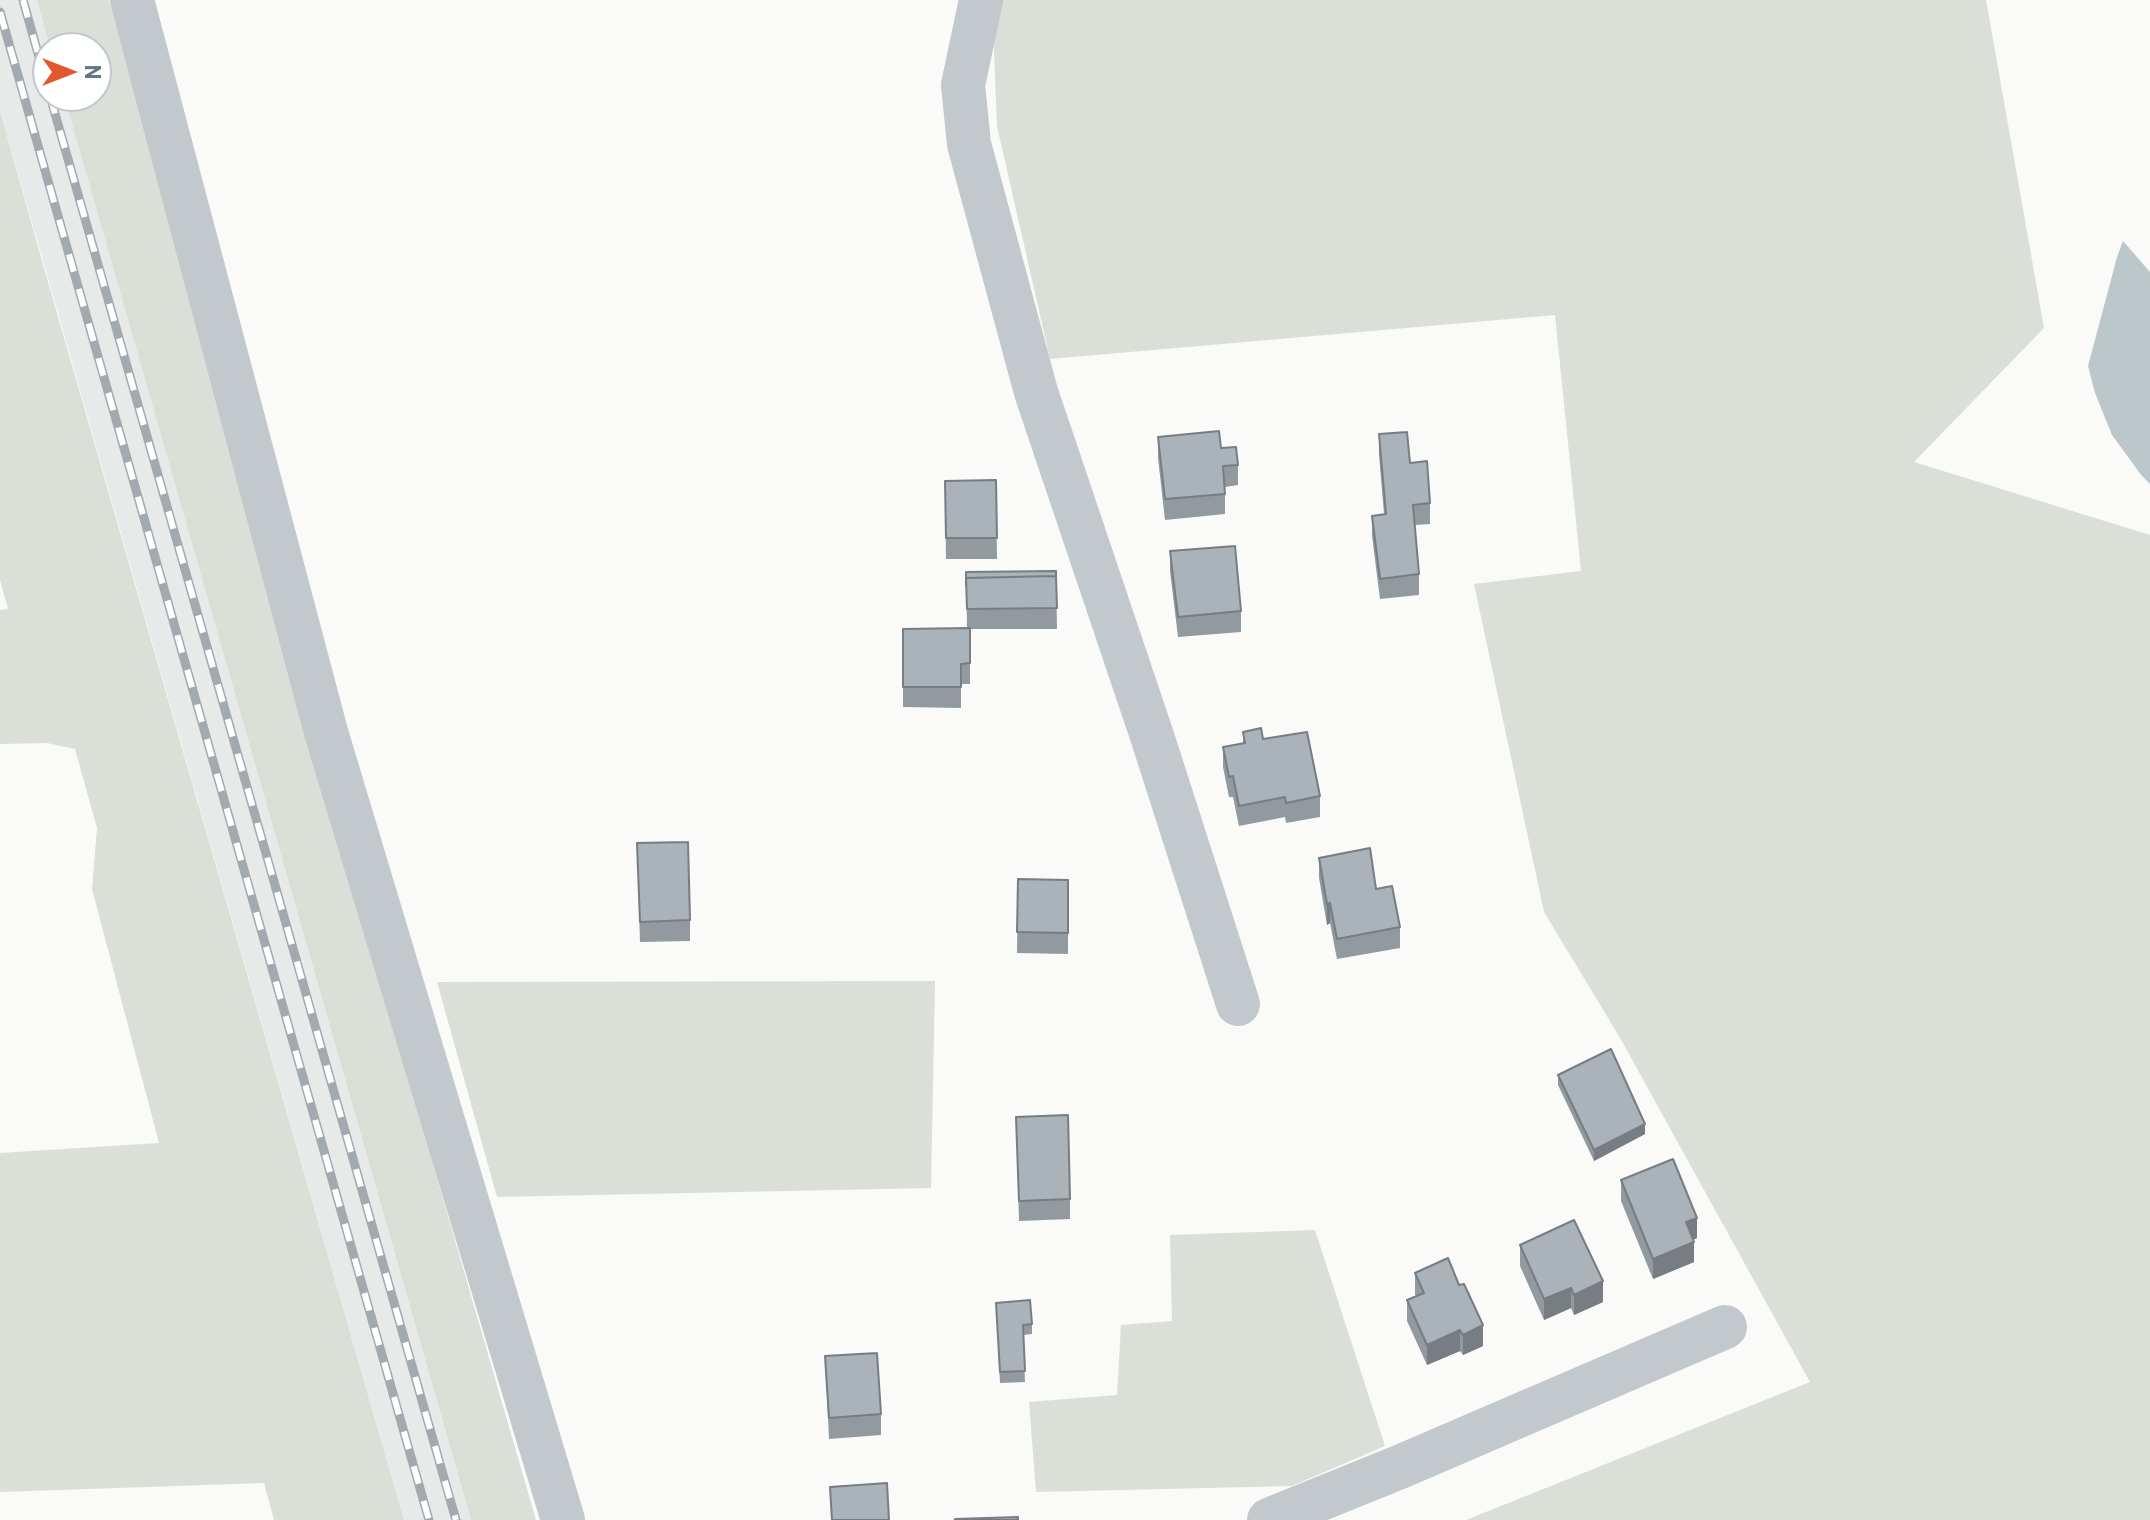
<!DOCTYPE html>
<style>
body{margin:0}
#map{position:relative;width:2150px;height:1520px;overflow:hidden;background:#fafaf8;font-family:Barlow,sans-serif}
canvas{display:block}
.north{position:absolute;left:32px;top:32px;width:80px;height:80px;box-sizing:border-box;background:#fff;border:2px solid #c1c8cd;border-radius:50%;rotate:90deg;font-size:22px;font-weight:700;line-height:32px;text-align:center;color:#657683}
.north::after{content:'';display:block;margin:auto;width:28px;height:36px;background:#e4572e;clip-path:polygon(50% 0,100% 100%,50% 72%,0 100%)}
</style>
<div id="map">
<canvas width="2150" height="1520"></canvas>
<div class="north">N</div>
</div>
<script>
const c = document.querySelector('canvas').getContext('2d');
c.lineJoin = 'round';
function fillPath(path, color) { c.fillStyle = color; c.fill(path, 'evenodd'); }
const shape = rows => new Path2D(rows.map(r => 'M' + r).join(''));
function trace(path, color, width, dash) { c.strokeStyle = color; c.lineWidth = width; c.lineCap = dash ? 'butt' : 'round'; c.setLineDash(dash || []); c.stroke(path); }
fillPath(shape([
 [0,0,37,0,50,48,48,48,48,96,64,96,471,1520,404,1520,0,111]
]), '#e8e9e9');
fillPath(shape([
 [37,0,109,0,366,933,536,1520,471,1520,64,96,96,96,96,48,50,48],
 [992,0,1986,0,2044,328,1914,462,2150,535,2150,1520,1466,1520,1810,1382,1619,1036,1544,912,1474,584,1581,571,1555,315,1050,359,997,126],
 [0,111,42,261,404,1520,274,1520,264,1483,0,1492,0,1153,159,1143,92,889,97,828,75,749,47,743,0,744,0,610,8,609,0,580],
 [935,981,931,1188,497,1197,437,982],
 [1315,1230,1385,1446,1292,1486,1036,1492,1029,1402,1117,1395,1121,1325,1172,1321,1170,1235]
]), '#dadfd7');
fillPath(shape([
 [2123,241,2150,272,2150,484,2142,476,2112,435,2095,393,2088,366,2117,257]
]), '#bbc7cb');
trace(shape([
 [132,0,326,732,563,1520],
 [981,0,963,85,969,144,1036,392,1152,736,1238,1004],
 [1269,1520,1402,1466,1725,1327]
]), '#c3c8cc', 44);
const rail = shape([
 [23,0,48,89],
 [0,12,429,1520],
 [50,96,456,1520]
]);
trace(rail, '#a2aab0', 9);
trace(rail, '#fff', 6, [18]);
fillPath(shape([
 [1379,434,1410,463,1430,503,1430,524,1415,525,1419,574,1419,595,1380,599,1372,536,1372,516,1384,514,1379,455],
 [1158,437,1221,448,1238,465,1238,485,1225,487,1225,514,1165,520,1158,458],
 [996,480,997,559,946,559,945,481],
 [1170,551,1241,611,1241,632,1178,637,1170,571],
 [1056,571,1057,629,970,629,970,684,961,684,961,708,903,707,903,629,967,628,966,572],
 [1243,732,1263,739,1320,796,1320,817,1286,823,1285,817,1239,826,1233,797,1229,797,1223,767,1223,747,1243,743],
 [637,843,690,920,690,941,640,942],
 [1319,858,1376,889,1400,927,1400,948,1337,959,1330,923,1327,925,1319,878],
 [1018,879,1068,880,1068,954,1017,953],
 [1558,1075,1645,1134,1594,1161,1558,1085],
 [1016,1117,1070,1199,1070,1219,1019,1221],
 [1621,1180,1697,1238,1693,1240,1694,1262,1653,1279,1621,1201],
 [1520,1245,1603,1302,1574,1315,1571,1308,1544,1320,1520,1266],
 [1415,1273,1483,1346,1463,1355,1460,1351,1427,1365,1407,1321,1407,1300,1416,1296,1415,1294],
 [996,1303,1032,1324,1032,1334,1023,1335,1025,1382,1000,1383],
 [825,1356,881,1414,881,1435,829,1439]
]), '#929a9f');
fillPath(shape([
 [1330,903,1330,923,1327,925,1327,904],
 [1645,1124,1645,1134,1594,1161,1594,1150],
 [1697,1218,1697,1238,1686,1243,1686,1222],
 [1694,1242,1694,1262,1653,1279,1653,1259],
 [1603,1281,1603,1302,1574,1315,1574,1295],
 [1571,1288,1571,1308,1544,1320,1544,1299],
 [1483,1325,1483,1346,1463,1355,1463,1335],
 [1460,1330,1460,1351,1427,1365,1427,1345]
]), '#777d82');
const building = shape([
 [1219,431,1221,448,1236,447,1238,465,1223,466,1225,494,1165,499,1158,437,1219,431],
 [1407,432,1410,463,1427,461,1430,503,1413,505,1419,574,1380,579,1372,516,1386,514,1379,434,1407,432],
 [996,480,997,538,946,538,945,481,996,480],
 [1235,546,1241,611,1178,617,1170,551,1235,546],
 [1056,571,1056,576,966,578,966,586,966,572,1056,571],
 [1056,576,1057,608,967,609,966,578,1056,576],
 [970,628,970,663,961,664,961,687,903,687,903,629,970,628],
 [1261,728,1263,739,1307,732,1320,796,1286,803,1285,797,1239,806,1233,776,1229,777,1223,747,1245,743,1243,732,1261,728],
 [688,842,690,920,640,922,637,843,688,842],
 [1370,848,1376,889,1392,886,1400,927,1337,939,1330,903,1327,904,1319,858,1370,848],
 [1018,879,1068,880,1068,933,1017,932,1018,879],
 [1611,1049,1645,1124,1594,1150,1558,1075,1611,1049],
 [1068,1115,1070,1199,1019,1201,1016,1117,1068,1115],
 [1673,1159,1697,1218,1686,1222,1694,1242,1653,1259,1621,1180,1673,1159],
 [1574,1220,1603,1281,1574,1295,1571,1288,1544,1299,1520,1245,1574,1220],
 [1448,1258,1459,1285,1464,1284,1483,1325,1463,1335,1460,1330,1427,1345,1407,1300,1424,1293,1415,1273,1448,1258],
 [1030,1300,1032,1324,1023,1325,1025,1371,1000,1372,996,1303,1030,1300],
 [877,1353,881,1414,829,1418,825,1356,877,1353],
 [887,1483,889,1520,832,1520,830,1487,887,1483],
 [1018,1517,1018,1520,955,1520,955,1519,1018,1517]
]);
fillPath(building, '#aab3b9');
trace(building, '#777d82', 2);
</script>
